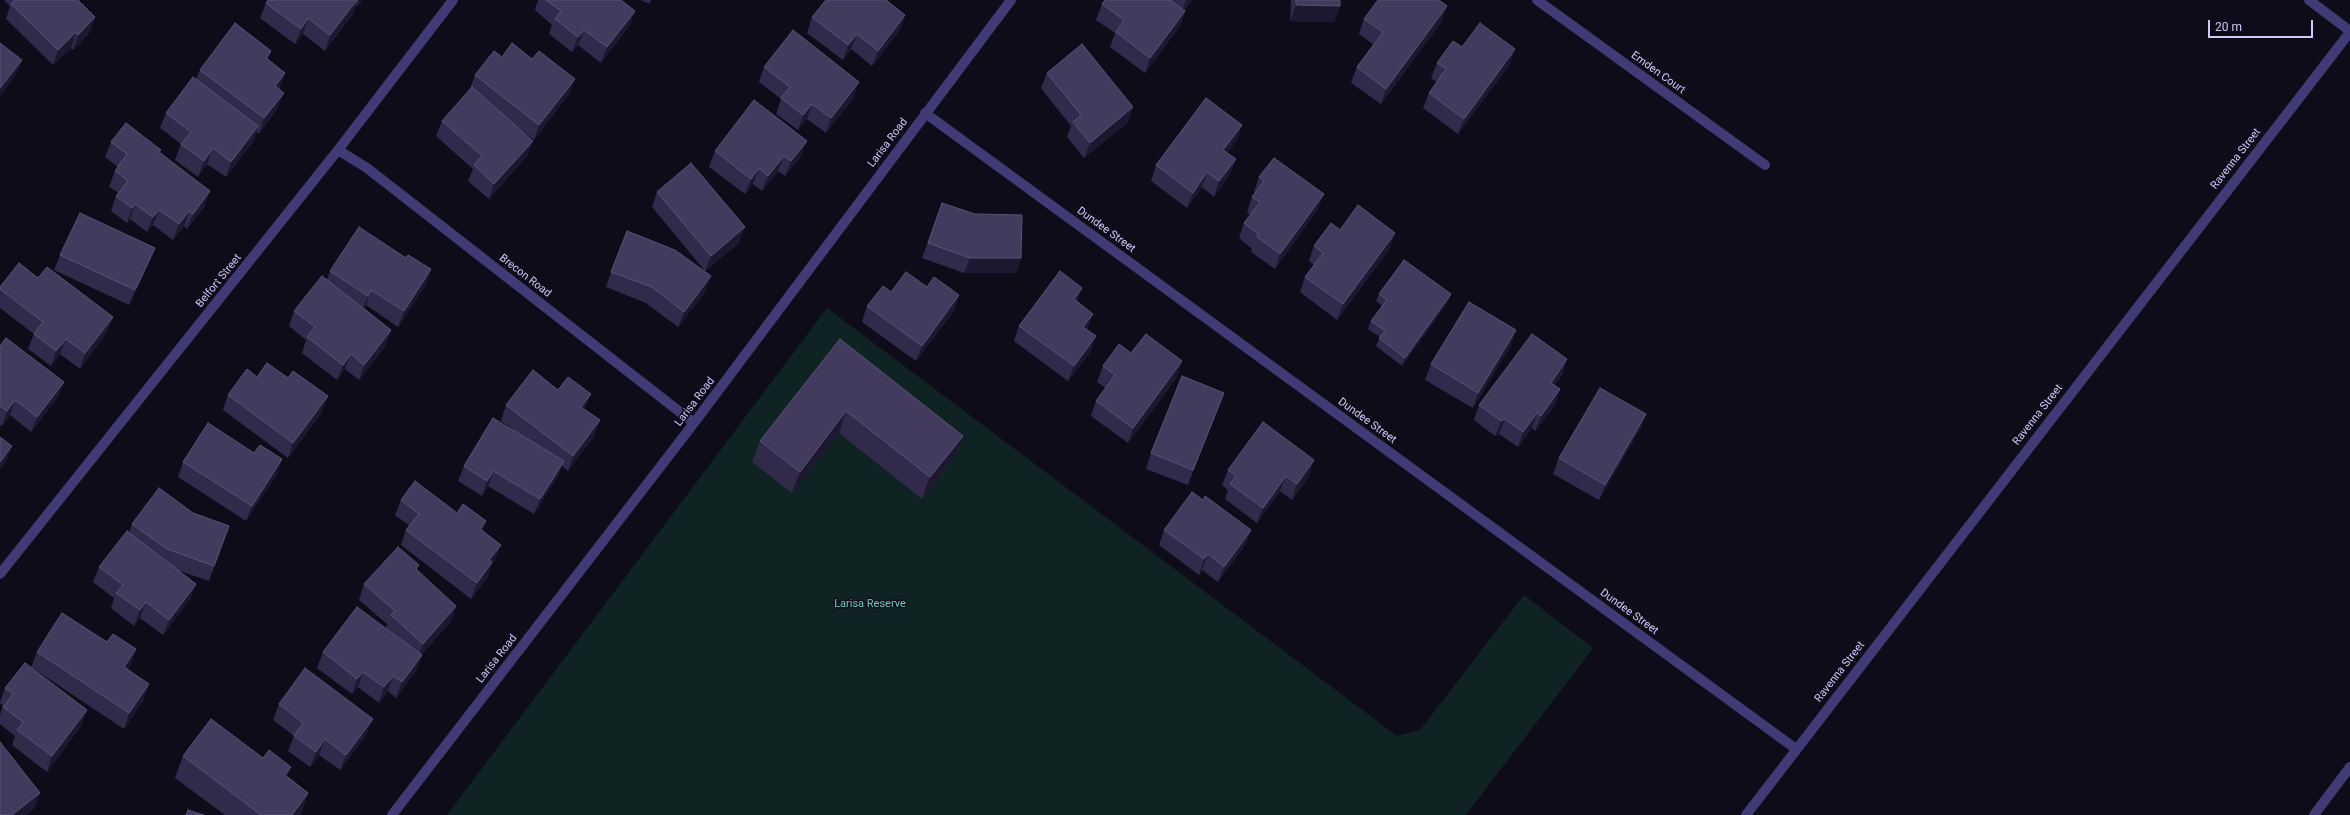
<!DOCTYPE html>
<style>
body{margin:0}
#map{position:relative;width:2350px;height:815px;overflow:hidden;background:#0f0c1a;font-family:Roboto,sans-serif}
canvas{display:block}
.scale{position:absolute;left:2208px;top:20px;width:105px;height:18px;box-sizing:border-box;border:2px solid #d2c9fb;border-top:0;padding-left:5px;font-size:12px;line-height:14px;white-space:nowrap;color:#d2c9fb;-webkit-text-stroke:3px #0f0c1a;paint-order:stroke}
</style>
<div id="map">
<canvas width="2350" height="815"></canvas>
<div class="scale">20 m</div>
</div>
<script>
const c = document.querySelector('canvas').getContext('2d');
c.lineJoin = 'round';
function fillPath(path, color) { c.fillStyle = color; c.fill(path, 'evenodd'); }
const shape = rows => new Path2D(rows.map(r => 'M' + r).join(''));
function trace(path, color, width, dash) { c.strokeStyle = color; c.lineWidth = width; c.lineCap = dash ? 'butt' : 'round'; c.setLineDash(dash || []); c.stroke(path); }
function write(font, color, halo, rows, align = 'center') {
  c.font = font + ' Roboto,sans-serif'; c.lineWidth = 3; c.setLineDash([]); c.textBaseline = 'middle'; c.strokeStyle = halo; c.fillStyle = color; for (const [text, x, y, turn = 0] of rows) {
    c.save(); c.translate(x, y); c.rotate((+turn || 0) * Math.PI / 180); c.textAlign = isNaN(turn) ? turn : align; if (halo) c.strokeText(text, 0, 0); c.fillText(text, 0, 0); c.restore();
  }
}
fillPath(shape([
 [827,308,1397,736,1420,730,1524,595,1593,648,1466,815,447,815]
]), '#102323');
trace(shape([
 [1537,0,1765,165],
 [925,113,1796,749],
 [338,150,367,168,694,423],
 [0,574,338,150,453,0],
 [392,815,694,423,1011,0],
 [1746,815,2350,32],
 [2314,815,2350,767]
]), '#413b75', 10);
trace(shape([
 [2309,0,2350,31]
]), '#413b75', 10);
fillPath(shape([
 [4,0,78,0,95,17,90,32,73,50,71,48,53,65,6,19,10,6],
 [268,0,362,0,357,6,356,5,352,15,325,51,303,34,295,44,260,18,266,3],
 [538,0,621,0,635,11,629,26,601,63,578,45,572,52,549,34,552,25,535,10],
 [640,0,651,0,650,4],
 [1105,0,1192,0,1185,10,1185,11,1180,26,1145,73,1110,47,1115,33,1096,20,1102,4],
 [1291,0,1340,0,1340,6,1334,22,1290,21],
 [905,15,900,30,872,66,851,49,843,60,807,33,812,17],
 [1364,19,1442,21,1381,104,1351,83,1357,67,1374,45,1359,34],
 [1462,47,1510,64,1458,134,1423,108,1429,93,1437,82,1431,78,1437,63],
 [271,51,268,60,285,73,279,89,278,108,259,134,256,132,253,142,226,177,207,164,198,177,175,160,181,144,160,128,166,113,196,79,200,70],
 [502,57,532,59,575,79,569,94,534,140,514,124,527,156,489,199,468,181,473,169,436,136,442,121,470,89,475,75],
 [764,67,854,97,826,133,807,119,798,130,776,114,781,99,759,82],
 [1047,73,1128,122,1084,158,1067,137,1071,126,1041,88],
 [1242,125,1237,140,1227,153,1230,174,1214,197,1202,187,1187,208,1151,181,1156,165],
 [111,142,160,153,205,206,187,229,184,226,173,240,153,225,147,232,130,219,127,223,111,211,116,196,119,193,109,187,115,171,118,167,105,157],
 [715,151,801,156,785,176,778,171,762,191,753,184,745,194,709,167],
 [1259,177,1318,209,1275,269,1251,252,1252,249,1239,238,1244,223,1251,215,1247,212,1252,197,1255,193,1254,192],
 [657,192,739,243,705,271,652,207],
 [942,203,1021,258,1016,273,964,273,922,258],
 [1340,230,1390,248,1337,320,1300,292,1305,277,1314,265,1309,261,1314,246],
 [155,248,149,263,129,305,54,270,60,255],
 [406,258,431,269,426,284,398,327,366,305,364,308,391,330,386,345,359,380,345,369,337,380,302,353,306,340,289,326,294,311,327,280,330,271],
 [611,272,705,292,678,327,646,303,606,287],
 [38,278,113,317,107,332,80,369,60,354,51,366,28,349,34,334,0,308,0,287],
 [927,287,959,295,954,311,916,361,862,322,867,306,891,292],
 [1082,288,1077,301,1088,329,1087,329,1091,351,1068,381,1014,341,1019,326],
 [1379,294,1451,294,1448,302,1402,366,1376,346,1380,337,1368,329,1371,321,1382,306,1376,301],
 [840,339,963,436,955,457,922,499,839,433,792,493,752,462,760,441],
 [1511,345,1473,408,1425,380,1431,364],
 [0,346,64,382,58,397,31,432,10,415,2,426,0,425],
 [1131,353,1177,377,1128,443,1091,416,1096,401,1106,388,1097,382,1103,366],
 [1567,359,1562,375,1554,385,1560,389,1555,405,1535,431,1532,428,1518,447,1499,434,1495,436,1474,420,1479,405],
 [257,377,322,412,288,458,223,410,228,395],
 [1224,393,1188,485,1146,469,1151,453],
 [506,405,585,410,600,420,594,436,568,471,562,466,558,476,534,514,488,486,482,496,458,481,464,466,514,430,501,421],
 [1646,414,1640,429,1599,500,1553,474,1559,458],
 [254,453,282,459,277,474,246,521,178,477,183,462],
 [1228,470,1309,476,1292,500,1280,491,1257,523,1225,499,1228,490,1222,485],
 [401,500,457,513,486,521,483,531,495,560,491,566,487,578,471,599,401,545,406,530,410,526,395,515],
 [1203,500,1251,530,1245,545,1218,582,1202,570,1199,575,1159,545,1164,530],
 [193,513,229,526,209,581,177,570,196,584,190,599,163,635,140,618,134,626,111,608,114,598,93,582,99,567,129,533,132,524],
 [417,571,456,606,451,621,421,655,422,655,416,671,396,698,388,691,379,703,358,687,352,694,317,668,323,652,386,628,387,624,359,600,364,584],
 [37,652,131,664,127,670,144,699,124,729,31,667],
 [5,688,81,726,47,772,12,745,15,736,0,724,0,715,3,706,0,703,0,702],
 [279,704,367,734,340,770,319,755,310,767,288,751,294,736,273,720],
 [183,756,288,777,308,793,301,814,300,815,225,815,175,778]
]), '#322a4a');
fillPath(shape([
 [357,0,352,15,325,51,330,35],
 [359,0,362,0,357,6],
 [1187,0,1192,0,1180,16,1186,1],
 [1296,5,1340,6,1334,22,1290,21],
 [1447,6,1442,21,1381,104,1386,89],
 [635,11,629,26,601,63,607,47],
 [1185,11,1180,26,1145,73,1150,58],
 [905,15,900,30,872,66,878,51],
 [95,17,90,32,73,50,78,35],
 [308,18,303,34,295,44,301,29],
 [584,30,578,45,572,52,578,37],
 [76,32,71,48,53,65,58,50],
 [857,34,851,49,843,60,848,45],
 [1515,49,1510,64,1458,134,1464,119],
 [271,51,266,66,266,58],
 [22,60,16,75,0,96,0,88],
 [285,73,279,88,269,101,275,86],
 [575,79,569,94,534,140,539,125],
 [859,82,854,97,826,133,831,118],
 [284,93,278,108,259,134,264,118],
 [812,104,807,119,798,130,803,115],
 [1133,107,1128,122,1084,158,1090,143],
 [1242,125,1237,140,1218,165,1223,150],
 [258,126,253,142,226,177,231,162],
 [533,141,527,156,489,199,494,184],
 [807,141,801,156,785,176,791,161],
 [213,148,207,164,198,177,204,161],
 [784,156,778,171,762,191,768,176],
 [1236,159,1230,174,1214,197,1219,181],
 [759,168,753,184,745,194,751,179],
 [1207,172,1202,187,1187,208,1193,193],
 [210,191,205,206,187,229,193,214],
 [1324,194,1318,209,1275,269,1280,254],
 [135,204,130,219,127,223,132,208],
 [159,210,153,225,147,232,153,217],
 [189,211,184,226,173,240,179,224],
 [745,227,739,243,705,271,711,256],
 [1395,233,1390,248,1337,320,1343,304],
 [155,248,149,263,129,305,135,290],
 [970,258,1021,258,1016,273,964,273],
 [431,269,426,284,398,327,404,311],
 [711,276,705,292,678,327,684,312],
 [1082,288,1076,303,1074,299],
 [371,290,366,305,362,311,368,296],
 [1451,294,1448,302,1402,366,1405,358],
 [959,295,954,311,916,361,922,346],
 [1093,314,1088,329,1078,342,1083,327],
 [113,317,107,332,80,369,85,353],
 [391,330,386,345,359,380,364,365],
 [1516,330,1511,345,1473,408,1478,393],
 [1096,336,1091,351,1068,381,1074,366],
 [66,339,60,354,51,366,56,351],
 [351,354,345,369,337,380,343,365],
 [1567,359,1562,375,1545,398,1551,383],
 [1182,361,1177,377,1128,443,1133,428],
 [64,382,58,397,31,432,37,417],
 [1560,389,1555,405,1535,431,1541,416],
 [1224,393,1218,408,1188,485,1193,470],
 [591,394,585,409,576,422,581,407],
 [328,396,322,412,288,458,293,443],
 [15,400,10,415,2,426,7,411],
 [846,411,839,433,792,493,800,472],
 [1537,413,1532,428,1518,447,1523,432],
 [1646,414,1640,429,1599,500,1605,485],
 [1505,419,1499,434,1495,436,1501,421],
 [600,420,594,436,568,471,573,456],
 [963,436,955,457,922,499,930,477],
 [12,446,6,461,0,470,0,462],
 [282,459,277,474,246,521,252,506],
 [1314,460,1309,476,1292,500,1297,484],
 [564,461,558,476,534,514,540,499],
 [493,471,488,486,482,496,487,481],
 [1286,476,1280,491,1257,523,1263,508],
 [486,521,481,536,480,529],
 [1251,530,1245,545,1218,582,1224,567],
 [501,545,495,560,491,566,487,578,471,599,477,583,489,560],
 [1208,554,1202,570,1199,575,1204,559],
 [196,584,190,599,163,635,169,620],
 [146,602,140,618,134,626,140,610],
 [456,606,451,621,417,659,423,644],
 [136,649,131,664,119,683,124,667],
 [422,655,416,671,396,698,402,682],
 [363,672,358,687,352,694,357,679],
 [393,676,388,691,379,703,384,687],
 [149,684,144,699,124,729,129,713],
 [87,710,81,726,47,772,52,756],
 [373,719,367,734,340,770,346,755],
 [325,739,319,755,310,767,316,752],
 [291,767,284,788,285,775],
 [40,793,35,808,26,815,12,815],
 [308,793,301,814,300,815,292,815]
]), '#1d172f');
const building = shape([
 [15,0,78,0,95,17,78,35,76,32,58,50,11,4,15,0],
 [268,0,357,0,330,35,308,18,301,29,266,3,268,0],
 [546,0,621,0,635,11,607,47,584,30,578,37,555,19,561,11,546,0],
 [826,0,886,0,905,15,878,51,857,34,848,45,812,17,826,0],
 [1105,0,1170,0,1185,11,1150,58,1116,32,1124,20,1102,4,1105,0],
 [1296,0,1340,0,1340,6,1296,5,1296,0],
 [1378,0,1439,0,1447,6,1386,89,1357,67,1383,32,1364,19,1378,0],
 [235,23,271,51,266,58,285,73,275,86,284,93,264,118,200,70,235,23],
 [1480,23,1515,49,1464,119,1429,93,1446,69,1437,63,1453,41,1462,47,1480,23],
 [793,30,859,82,831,118,812,104,803,115,781,98,790,87,764,67,793,30],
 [0,43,22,60,0,88,0,43],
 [512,43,532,59,539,51,575,79,539,125,475,75,494,51,502,57,512,43],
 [1082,44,1133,107,1090,143,1073,122,1081,115,1047,73,1082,44],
 [193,77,258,126,231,162,213,148,204,161,181,144,191,132,166,113,193,77],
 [472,87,533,141,494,184,474,165,482,156,442,121,472,87],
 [1206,98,1242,125,1223,150,1236,159,1219,181,1207,172,1193,193,1156,165,1206,98],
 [754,100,807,141,791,161,784,156,768,176,759,168,751,179,715,151,754,100],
 [126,123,161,150,159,152,210,191,193,214,189,211,179,224,159,210,153,217,135,204,132,208,116,196,128,181,115,171,127,154,111,142,126,123],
 [1274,158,1324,194,1280,254,1257,237,1258,234,1244,223,1260,202,1252,197,1264,181,1259,177,1274,158],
 [691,163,745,227,711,256,657,192,691,163],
 [942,203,975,214,1022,215,1021,258,970,258,928,243,942,203],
 [1358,205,1395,233,1343,304,1305,277,1323,253,1314,246,1331,223,1340,230,1358,205],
 [80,213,155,248,135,290,60,255,80,213],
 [359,227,406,258,408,255,431,269,404,311,371,290,368,296,330,271,359,227],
 [627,231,675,250,711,276,684,312,652,287,611,272,627,231],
 [1404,260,1451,294,1405,358,1379,338,1385,331,1371,321,1387,300,1379,294,1404,260],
 [19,263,38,278,47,267,113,317,85,353,66,339,56,351,34,334,43,322,0,289,0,287,19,263],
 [1060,271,1082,288,1074,299,1093,314,1083,327,1096,336,1074,366,1019,326,1060,271],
 [906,272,927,287,934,277,959,295,922,346,867,306,883,286,891,292,906,272],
 [322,276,391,330,364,365,351,354,343,365,307,337,315,327,294,311,322,276],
 [1469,302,1516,330,1478,393,1431,364,1469,302],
 [1146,334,1182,361,1133,428,1096,401,1115,375,1103,366,1119,344,1131,353,1146,334],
 [1532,334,1567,359,1551,383,1560,389,1541,416,1537,413,1523,432,1505,419,1501,421,1479,405,1532,334],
 [6,338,64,382,37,417,15,400,7,411,0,406,0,346,6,338],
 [840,339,963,436,930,477,846,411,800,472,760,441,840,339],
 [267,363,288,378,293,371,328,396,293,443,228,395,247,369,257,377,267,363],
 [533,370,558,390,568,377,591,394,581,407,600,420,573,456,506,405,533,370],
 [1182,376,1224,393,1193,470,1151,453,1182,376],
 [1600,388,1646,414,1605,485,1559,458,1600,388],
 [493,418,564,461,540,499,493,471,487,481,464,466,493,418],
 [1263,422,1314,460,1297,484,1286,476,1263,508,1230,484,1236,476,1228,470,1263,422],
 [208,423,254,453,260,445,282,459,252,506,183,462,208,423],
 [0,437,12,446,0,462,0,437],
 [415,481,457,513,463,504,486,521,480,529,501,545,489,560,492,562,477,583,406,530,419,514,401,500,415,481],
 [159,488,193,513,229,526,214,566,167,549,132,524,159,488],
 [1192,492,1203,500,1205,496,1251,530,1224,567,1208,554,1204,559,1164,530,1192,492],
 [127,531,196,584,169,620,146,602,140,610,116,593,123,585,99,567,127,531],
 [398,547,419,565,416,569,456,606,423,644,391,615,395,611,364,584,398,547],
 [357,607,422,655,402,682,393,676,384,687,363,672,357,679,323,652,357,607],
 [62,613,107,642,113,634,136,649,124,667,149,684,129,713,37,652,62,613],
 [25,663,87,710,52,756,17,730,23,722,3,707,13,694,5,688,25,663],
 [305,668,373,719,346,755,325,739,316,752,294,736,303,723,279,704,305,668],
 [211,719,263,758,269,750,291,767,285,775,308,793,292,815,261,815,183,756,211,719],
 [0,742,40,793,12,815,0,815,0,742],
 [188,810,204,815,186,815,188,810]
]);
fillPath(building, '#433b5d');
trace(building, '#5a5176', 1);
write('11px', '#d2c9fb', '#0f0c1a', [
 ["Emden Court",1658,73,36],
 ["Larisa Road",888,143,-53],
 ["Ravenna Street",2236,159,-52],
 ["Dundee Street",1106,230,36],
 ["Brecon Road",525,276,38],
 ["Belfort Street",219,281,-51],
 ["Larisa Road",695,402,-53],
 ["Ravenna Street",2038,415,-52],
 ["Dundee Street",1367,421,36],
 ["Dundee Street",1629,612,36],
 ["Larisa Road",497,659,-52],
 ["Ravenna Street",1840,672,-52]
]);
write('11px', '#5dd3bd', '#0f0c1a', [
 ["Larisa Reserve",870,604]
]);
</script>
